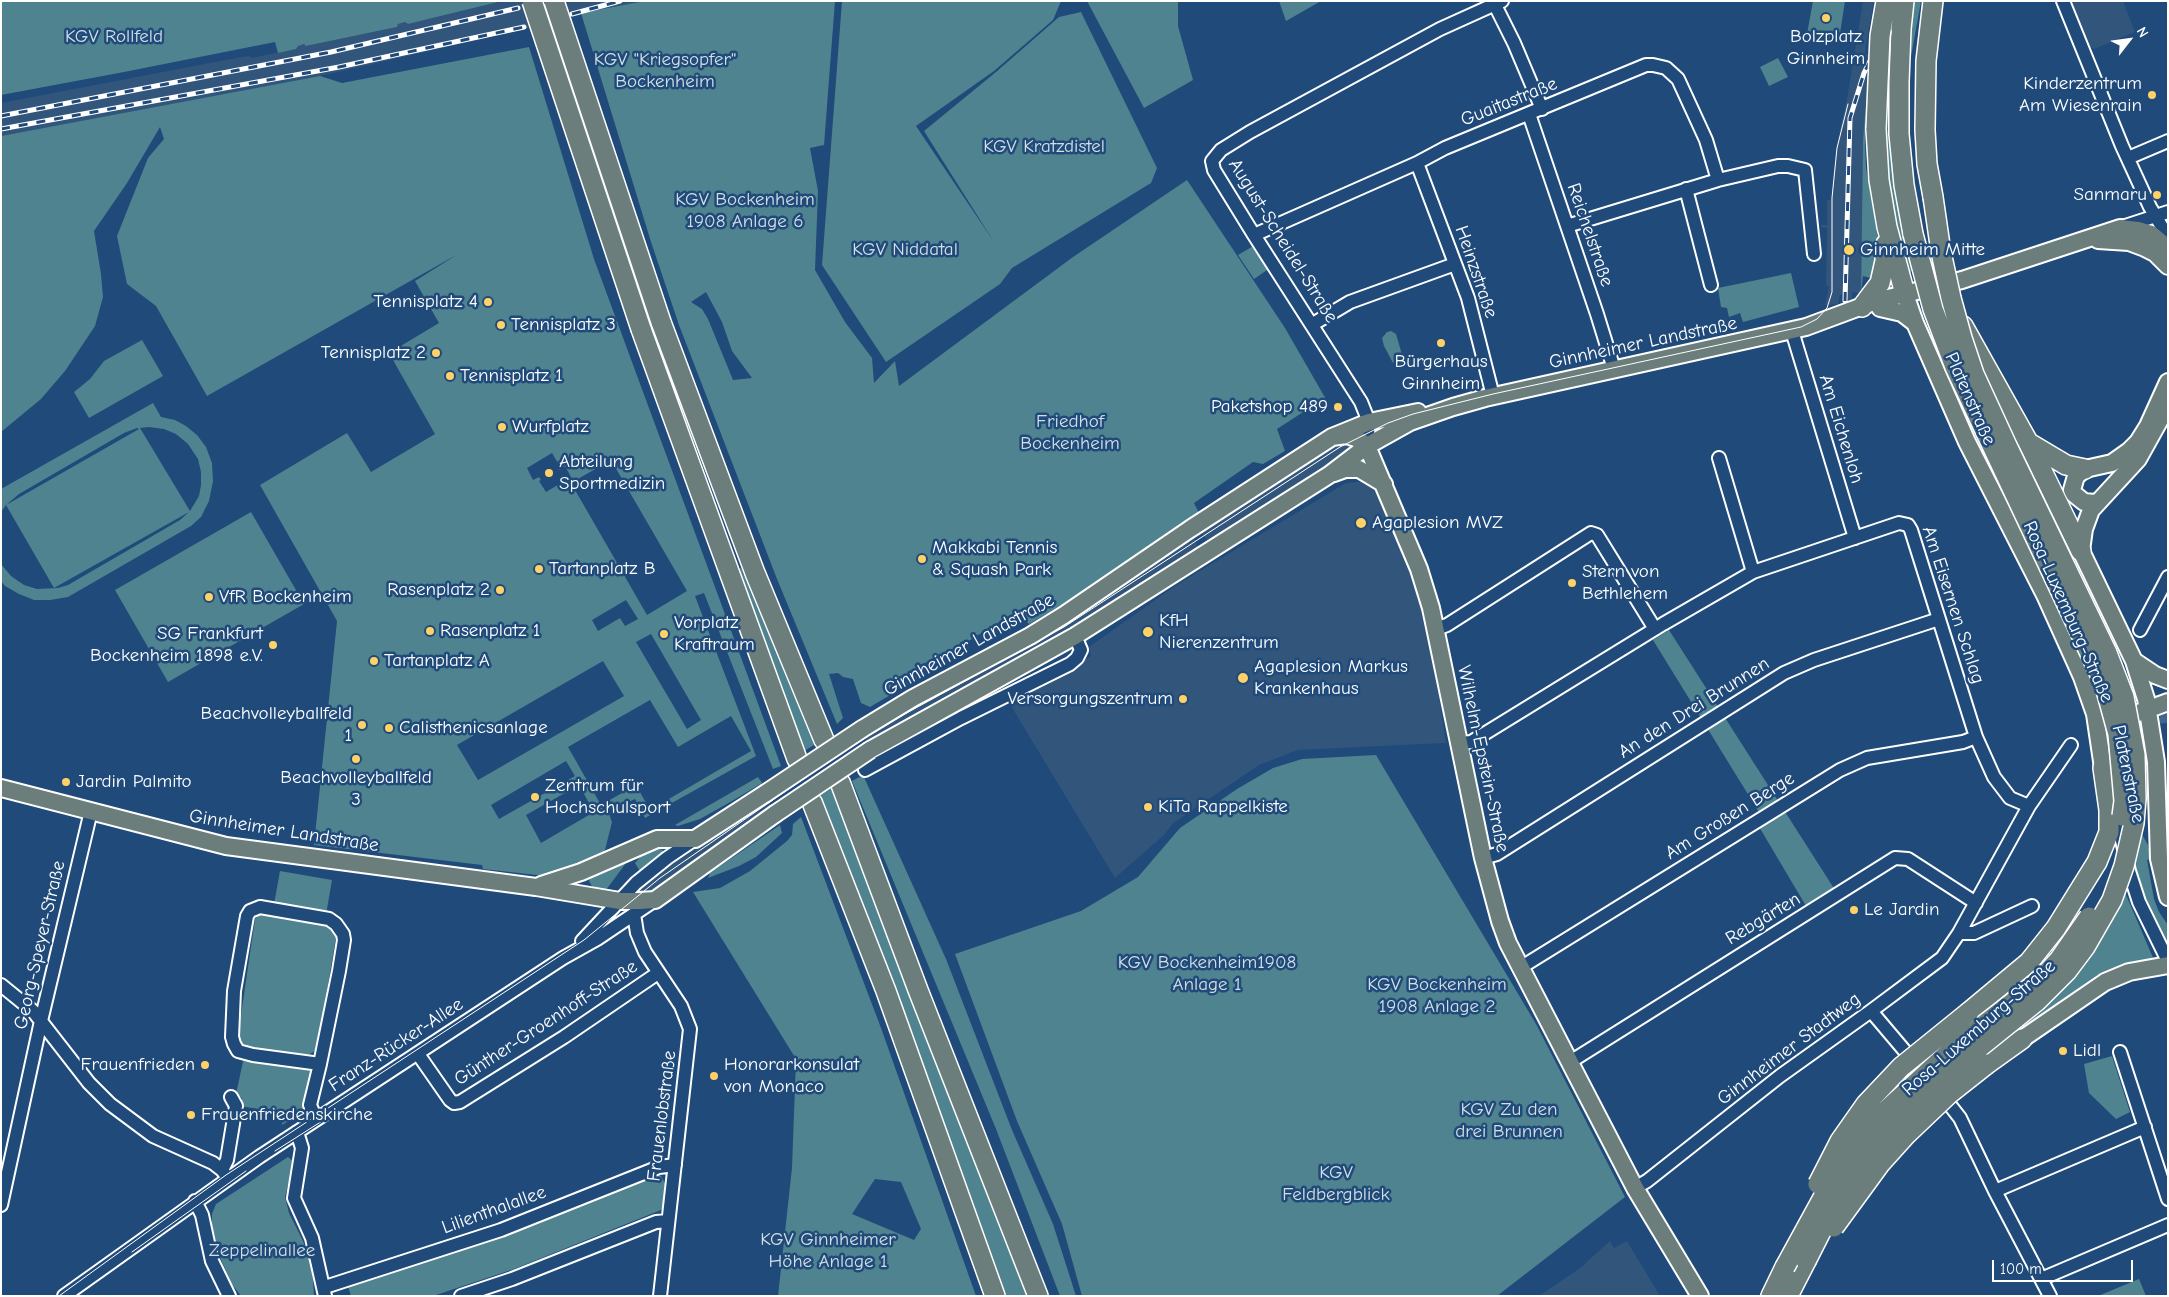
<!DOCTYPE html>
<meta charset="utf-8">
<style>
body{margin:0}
#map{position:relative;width:2169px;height:1297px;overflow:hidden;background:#1f4a7a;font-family:"Comic Neue",sans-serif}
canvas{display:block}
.frame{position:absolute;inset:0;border:2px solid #fff;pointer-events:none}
.north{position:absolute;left:2104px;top:15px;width:50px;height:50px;-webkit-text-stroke:4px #1f4a7a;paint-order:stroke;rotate:60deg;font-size:14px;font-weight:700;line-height:20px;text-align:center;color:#fff}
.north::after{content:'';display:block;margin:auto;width:18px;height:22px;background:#fff;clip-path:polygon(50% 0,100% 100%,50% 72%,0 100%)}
.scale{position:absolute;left:1992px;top:1260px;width:141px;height:22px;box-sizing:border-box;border:2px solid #fff;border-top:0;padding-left:6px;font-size:15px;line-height:18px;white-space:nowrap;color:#fff;-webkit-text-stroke:4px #1f4a7a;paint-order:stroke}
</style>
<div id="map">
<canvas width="2169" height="1297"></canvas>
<div class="frame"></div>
<div class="north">N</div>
<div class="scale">100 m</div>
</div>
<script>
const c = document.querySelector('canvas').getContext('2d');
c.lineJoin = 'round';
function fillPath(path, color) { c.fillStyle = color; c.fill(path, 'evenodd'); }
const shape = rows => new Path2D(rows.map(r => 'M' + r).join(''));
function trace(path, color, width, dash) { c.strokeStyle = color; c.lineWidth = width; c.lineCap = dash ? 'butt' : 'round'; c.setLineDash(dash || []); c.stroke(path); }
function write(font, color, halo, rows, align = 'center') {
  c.font = font + ' "Comic Neue",sans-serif'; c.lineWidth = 5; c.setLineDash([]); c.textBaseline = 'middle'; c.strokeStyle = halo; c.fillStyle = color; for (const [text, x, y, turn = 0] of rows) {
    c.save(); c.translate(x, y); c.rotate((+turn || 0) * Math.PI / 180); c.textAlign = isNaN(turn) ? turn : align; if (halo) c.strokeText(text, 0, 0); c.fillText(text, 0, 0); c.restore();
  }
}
fillPath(shape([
 [502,1,645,1,581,13,525,29,320,76,1,136,1,103,241,57,250,56,251,58,296,49,297,46,304,44,307,46,397,27,398,24,405,22,408,24],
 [1863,1,1874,1,1866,45,1865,54,1869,55,1888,18,1909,1,1876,62,1867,90,1863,140,1861,294,1852,292,1852,299,1842,302,1843,295,1840,295,1838,304,1825,305,1829,286,1826,286,1827,228,1821,227,1821,225,1827,225,1827,200,1831,200,1836,148,1847,99],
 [2068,1,2123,1,2135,32,2094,49,2086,45],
 [1339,440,1346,441,1352,448,1351,451,1210,543,1207,540,1203,535,1203,530],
 [1370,481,1386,506,1427,616,1446,743,1298,750,1259,765,1172,824,1164,835,1115,878,1008,701,1091,656,1089,647,1175,586,1346,483],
 [1193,535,1197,545,1203,550,1107,611,868,745,864,733],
 [768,798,773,810,656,893,633,894,666,865],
 [1610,1241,1614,1248,1627,1241,1660,1296,1539,1296,1580,1268]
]), '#32557c');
fillPath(shape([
 [1,1,502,1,408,24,405,22,398,24,397,27,306,46,304,44,298,46,296,49,278,53,275,42,124,72,1,95],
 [645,1,835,1,824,145,810,148,818,191,815,270,845,322,872,358,874,383,895,361,899,386,1073,257,1187,180,1285,328,1327,401,1313,410,1311,407,1277,429,1285,451,1263,464,1253,462,1194,503,1199,513,1098,583,1029,624,1017,611,962,645,917,667,926,674,870,707,861,703,853,679,843,677,838,673,829,674,843,718,837,724,777,579,679,325,651,242,581,13],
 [706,292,722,322,732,351,752,378,733,380,708,319,702,309,691,302],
 [842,1,1061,1,1053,20,994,71,916,126,994,242,924,131,996,72,1059,17,1081,12,1157,168,1151,183,1012,268,1000,284,886,362,822,265],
 [1087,1,1178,1,1178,26,1193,80,1144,108],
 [1279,1,1321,1,1286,21],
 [1813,1,1845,1,1839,40,1807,34],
 [1909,1,1921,1,1897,135,1913,267,1909,276,1892,224,1881,117,1867,112,1865,141,1866,168,1880,251,1878,280,1863,276,1861,294,1863,140,1867,90,1876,62],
 [529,47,594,259,781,766,773,769,704,593,695,596,756,756,645,818,635,799,614,809,609,814,612,822,604,854,592,861,546,876,483,869,482,865,314,845,337,621,260,485,347,433,371,472,435,434,389,353,439,323,415,281,458,254,207,396,156,306,127,284,117,236,148,158,164,139,160,127,127,183,94,231,101,274,103,297,95,326,65,371,41,399,1,432,1,136,320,76,342,83],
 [552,453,559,465,557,466,559,470,565,466,571,477,546,492,539,481,541,480,539,477,533,480,527,468],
 [611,460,687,591,647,615,571,483],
 [626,600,638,619,625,626,620,618,598,631,592,620],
 [651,634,701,720,687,729,636,642],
 [603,661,624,696,478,780,457,745],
 [650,700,678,747,731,716,751,751,650,810,636,785,601,805,568,747],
 [566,761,575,776,499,819,491,805],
 [579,785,594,812,541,843,526,815],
 [1778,58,1788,77,1769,86,1760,67],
 [1255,245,1270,268,1254,279,1238,255],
 [1791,273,1799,307,1743,322,1740,313,1729,317,1727,308,1721,307,1718,288],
 [1391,331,1396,334,1403,358,1393,363,1384,346,1382,338,1387,332],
 [142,340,163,376,89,418,74,392,90,379,104,361],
 [153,403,161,417,175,420,186,426,197,435,206,447,212,463,213,481,209,501,201,517,191,526,68,597,50,600,34,600,19,594,5,586,1,581,1,564,11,576,24,585,37,589,58,588,68,585,180,520,189,512,54,588,6,505,1,512,1,489],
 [149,427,164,429,176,434,188,444,198,459,201,472,201,485,199,496,190,511,140,428],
 [137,428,139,429,6,505,19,494,124,433],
 [251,512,304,604,168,682,115,590],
 [741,568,814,745,804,751,738,569],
 [1669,630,1835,890,1806,906,1758,825,1765,822,1653,640],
 [1376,755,1536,1024,1625,1197,1497,1296,1082,1296,1062,1224,1017,1121,955,954,1081,911,1138,877,1180,828,1237,789,1273,768,1302,759],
 [863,775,946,959,1012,1130,1053,1224,1076,1296,1060,1296,996,1129,852,781],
 [758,777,762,783,732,801,700,819,678,826,675,825],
 [832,788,999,1222,1030,1296,1005,1296,927,1079,820,796],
 [801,817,881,1028,976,1296,778,1296,792,1168,796,1059,693,892,720,888,750,871,787,841,792,835,793,824],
 [875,1179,901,1182,921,1229,914,1240,852,1214],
 [780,825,782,833,756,857,739,866,708,878,710,873],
 [2140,831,2148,845,2151,859,2147,860,2154,899,2159,912,2168,925,2168,948,2143,897,2134,863],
 [658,844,665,854,641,873,635,863,640,857,640,849],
 [630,854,626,863,606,890,593,888,589,881,591,876],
 [280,871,332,880,326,915,274,904],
 [2124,890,2154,960,2124,965,2097,975,1998,1045,1996,1043],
 [267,912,329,925,334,930,336,937,317,1050,304,1057,248,1048,242,1044,238,1036,255,919,260,914],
 [2112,1056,2130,1112,2116,1119,2089,1093,2084,1064],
 [244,1057,312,1069,302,1112,282,1125,283,1113,240,1106,242,1098,236,1094],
 [288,1157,294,1162,285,1197,289,1213,303,1241,312,1267,314,1296,241,1296,231,1283,220,1257,212,1226,212,1214,216,1204],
 [654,1176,661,1176,666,1185,664,1206,661,1210,514,1269,433,1296,351,1296,347,1283],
 [2139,1279,2146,1296,2098,1296]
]), '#4f8390');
trace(shape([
 [2136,712,2147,716,2168,715]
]), '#41658e', 16, [16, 8]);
trace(shape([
 [797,759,812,802]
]), '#41658e', 19, [19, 9]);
const minor = shape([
 [1493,1,1514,43,1542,109],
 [2063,1,2122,146,2150,207,2168,237],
 [1529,114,1597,314,1614,369],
 [2128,158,2168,141],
 [1417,163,1468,298,1493,396],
 [1686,189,1711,285],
 [1567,226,1718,180,1778,166,1788,166,1805,170,1814,254],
 [2122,227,2168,212],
 [1254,235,1417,163,1445,148,1646,65,1653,65,1666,68,1678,79,1706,140,1718,180],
 [1313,324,1350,302,1455,264],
 [1792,331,1855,538],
 [1367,446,1369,422,1361,402,1254,235,1214,170,1212,161,1221,150,1250,132,1440,29,1502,1],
 [1719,458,1753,572],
 [1436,629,1447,625,1591,533,1597,535,1655,629],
 [2140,630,2168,577],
 [1460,743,1471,742,1663,624,1753,572,1899,523,1908,525,1911,530,1976,737,1994,777,2010,798,2029,806],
 [865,770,961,718,1070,664,1077,658,1081,650,1075,636],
 [2115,810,2129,871,2139,902,2168,961],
 [1483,858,1497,854,1784,673,1814,660,1939,619],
 [260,907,329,919,336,924,343,934,344,940,339,971,320,1064,253,1055,238,1051,234,1044,232,1037,234,991,247,916,250,911,260,907],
 [634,914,637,933,645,952,681,1006,690,1029,660,1296],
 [1959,933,1974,933,2032,906],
 [582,941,636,883,667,858,695,839],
 [1520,968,1840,770,1867,758,1963,742,1976,737],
 [1,985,33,1011,89,1083,110,1104,153,1136,213,1163,222,1170,228,1178],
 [1871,1011,1942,1095,1960,1118,1995,1191,2050,1296],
 [2120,1052,2168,1199],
 [418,1054,450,1100,454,1103,460,1102,564,1037,658,973],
 [1570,1062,1895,858,1908,859,1976,903],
 [316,1119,310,1105,320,1064],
 [297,1132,302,1148,294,1198,312,1238,325,1296],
 [222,1170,227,1160,236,1106,231,1097],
 [1635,1188,1647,1181,1780,1076,1871,1011,1942,958,1959,933,2029,806,2071,745],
 [1995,1191,2145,1127],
 [195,1201,202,1215,212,1261,229,1296],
 [1,1205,41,1021,91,811],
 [2041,1279,2168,1225],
 [325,1287,501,1230,659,1167,675,1165],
 [64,1296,259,1157,563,958,597,939,655,900],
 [461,1296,512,1279,656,1222,668,1221]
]);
const major = shape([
 [2098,240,2129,242,2145,248,2155,253,2168,266],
 [1905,294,1915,323,1967,442,2045,595,2082,677,2095,714,2103,768],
 [1880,308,1902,313,1915,323],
 [2168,405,2138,459,2091,510,2084,529,2081,551,2134,661,2146,699,2156,762,2159,859,2168,897],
 [1332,437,1346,435,1356,438,1367,446,1419,569,1431,608,1483,858,1500,921,1508,943,1635,1188,1700,1296],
 [1334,473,1345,469,1359,469,1384,484],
 [2095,503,2084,502,2074,494,2072,490,2076,476,2085,469,2112,463,2129,451,2138,442,2148,426,2168,382],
 [2134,661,2155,675,2168,680],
 [2116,721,2168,702],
 [862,729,913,698,1030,636,1064,615,1190,529,1332,437,1369,422,1418,412],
 [870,750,1075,636,1329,475,1367,446,1410,422,1453,407,1485,398,1806,327,1876,301,1962,280,2120,228,2138,230,2151,234,2168,248],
 [1,788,226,846,536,887,620,901,639,901,655,900,775,814],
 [541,885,581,872,657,839,695,839,766,793],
 [2022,1039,2105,982,2129,972,2168,965]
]);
const highway = shape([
 [1901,29,1899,82,1899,134,1904,185,1913,234],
 [1876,129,1879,180,1887,227,1905,294],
 [1933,197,1927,164,1925,130,1926,61,1933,1],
 [1862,307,1880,283,1885,261,1886,244],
 [661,322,755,573,824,740],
 [1963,326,2028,442,2081,551],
 [641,329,797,759],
 [2029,443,2066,465,2085,469],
 [840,782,918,990,1038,1296],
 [812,802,886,991,995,1296],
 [1969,1012,2029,962,2056,928,2097,862,2109,832,2109,810,2103,768],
 [1987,1064,2022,1039],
 [1771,1296,1785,1267],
 [1788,1296,1806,1261]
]);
trace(minor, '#fff', 16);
trace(major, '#fff', 20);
trace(highway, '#fff', 22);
trace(minor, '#1f4a7a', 12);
trace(major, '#6c7e7c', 16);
trace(highway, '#6c7e7c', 19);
trace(shape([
 [275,1151,330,1116],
 [132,1252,246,1171],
 [59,1296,226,1175,584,940,660,878,845,750,903,715,1064,627,1340,447,1388,423,1413,414,1493,394,1801,327,1817,319,1827,308,1832,292,1832,198,1837,148,1848,104]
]), '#fff', 1);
const rail = shape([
 [572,14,620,1],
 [1,116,331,52,518,8],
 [1,129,339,67,524,27],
 [1845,301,1850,118,1864,73,1900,1]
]);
trace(rail, '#fff', 5);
trace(rail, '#1f4a7a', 3, [9]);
const majorBridge = shape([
 [766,793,862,729],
 [775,814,870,750]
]);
const highwayBridge = shape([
 [532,1,641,329],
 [554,1,661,322],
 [1901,29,1904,1],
 [1876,129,1880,36,1886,1],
 [1913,234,1933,309,1955,367,2104,683,2118,734,2124,801,2122,816],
 [1818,1184,1840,1141,1866,1104,1901,1067,1969,1012],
 [1834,1227,1880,1164,1907,1134,1949,1094,1987,1064],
 [1806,1261,1841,1192,1864,1158,1889,1126,1924,1092,2037,1001,2067,971,2085,947,2112,900,2124,866,2134,823,2136,799,2135,755,2124,697,2107,653,2008,448,1974,374,1962,338,1951,298,1941,252,1933,197],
 [1785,1267,1831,1183,1880,1116,1954,1048,2029,990,2044,976,2059,960,2089,917]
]);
trace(majorBridge, '#fff', 20, []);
trace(highwayBridge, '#fff', 22, []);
trace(majorBridge, '#6c7e7c', 16);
trace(highwayBridge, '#6c7e7c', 19);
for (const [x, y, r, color] of [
 [1826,18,5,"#ffd166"],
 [2152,95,5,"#ffd166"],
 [2157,195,5,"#ffd166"],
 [1849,250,6,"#ffd166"],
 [488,302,5,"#ffd166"],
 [501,325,5,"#ffd166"],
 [1441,343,5,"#ffd166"],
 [436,353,5,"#ffd166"],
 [450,376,5,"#ffd166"],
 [1338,407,5,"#ffd166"],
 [502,427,5,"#ffd166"],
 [549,473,5,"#ffd166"],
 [1361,523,6,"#ffd166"],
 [922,559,5,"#ffd166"],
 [539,569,5,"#ffd166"],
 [1572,583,5,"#ffd166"],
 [500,590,5,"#ffd166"],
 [209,597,5,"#ffd166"],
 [430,631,5,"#ffd166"],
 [1148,632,6,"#ffd166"],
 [664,634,5,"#ffd166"],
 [273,645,5,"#ffd166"],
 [374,661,5,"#ffd166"],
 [1243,678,6,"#ffd166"],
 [1183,699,5,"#ffd166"],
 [362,725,5,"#ffd166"],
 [389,728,5,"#ffd166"],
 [356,759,5,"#ffd166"],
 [66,782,5,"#ffd166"],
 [535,797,5,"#ffd166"],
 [1148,807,5,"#ffd166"],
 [1854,910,5,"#ffd166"],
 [2063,1051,5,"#ffd166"],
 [205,1065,5,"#ffd166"],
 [714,1076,5,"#ffd166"],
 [191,1115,5,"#ffd166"]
]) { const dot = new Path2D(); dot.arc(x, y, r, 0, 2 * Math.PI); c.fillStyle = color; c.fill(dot); trace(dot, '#1f4a7a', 2); }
write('19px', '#d3e0e3', '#1f4a7a', [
 ["KGV Rollfeld",114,37],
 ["KGV \"Kriegsopfer\"",665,60],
 ["Bockenheim",665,82],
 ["KGV Kratzdistel",1044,147],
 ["KGV Bockenheim",745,200],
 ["1908 Anlage 6",745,222],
 ["KGV Niddatal",905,250],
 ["Friedhof",1070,422],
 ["Bockenheim",1070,444],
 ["KGV Bockenheim1908",1207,963],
 ["Anlage 1",1207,985],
 ["KGV Bockenheim",1437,985],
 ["1908 Anlage 2",1437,1007],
 ["KGV Zu den",1509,1110],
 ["drei Brunnen",1509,1132],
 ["KGV",1336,1173],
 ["Feldbergblick",1336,1195],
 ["KGV Ginnheimer",828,1240],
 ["Höhe Anlage 1",828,1262],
 ["Zeppelinallee",262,1251]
]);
write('19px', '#fff', '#1f4a7a', [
 ["Bolzplatz",1826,37,"center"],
 ["Ginnheim",1826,59,"center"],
 ["Kinderzentrum",2142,84,"right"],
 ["Am Wiesenrain",2142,106,"right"],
 ["Sanmaru",2147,195,"right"],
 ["Ginnheim Mitte",1860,250],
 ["Tennisplatz 4",478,302,"right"],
 ["Tennisplatz 3",511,325],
 ["Tennisplatz 2",426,353,"right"],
 ["Bürgerhaus",1441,362,"center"],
 ["Ginnheim",1441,384,"center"],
 ["Tennisplatz 1",460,376],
 ["Paketshop 489",1328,407,"right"],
 ["Wurfplatz",512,427],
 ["Abteilung",559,462],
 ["Sportmedizin",559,484],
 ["Agaplesion MVZ",1372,523],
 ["Makkabi Tennis",932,548],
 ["& Squash Park",932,570],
 ["Tartanplatz B",549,569],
 ["Stern von",1582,572],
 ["Bethlehem",1582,594],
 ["Rasenplatz 2",490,590,"right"],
 ["VfR Bockenheim",219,597],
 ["KfH",1159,621],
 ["Nierenzentrum",1159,643],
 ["Vorplatz",674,623],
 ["Kraftraum",674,645],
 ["Rasenplatz 1",440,631],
 ["SG Frankfurt",263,634,"right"],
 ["Bockenheim 1898 e.V.",263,656,"right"],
 ["Tartanplatz A",384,661],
 ["Agaplesion Markus",1254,667],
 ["Krankenhaus",1254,689],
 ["Versorgungszentrum",1173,699,"right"],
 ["Beachvolleyballfeld",352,714,"right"],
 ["1",352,736,"right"],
 ["Calisthenicsanlage",399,728],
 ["Beachvolleyballfeld",356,778,"center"],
 ["3",356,800,"center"],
 ["Jardin Palmito",76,782],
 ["Zentrum für",545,786],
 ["Hochschulsport",545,808],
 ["KiTa Rappelkiste",1158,807],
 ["Le Jardin",1864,910],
 ["Lidl",2073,1051],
 ["Frauenfrieden",195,1065,"right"],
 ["Honorarkonsulat",724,1065],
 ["von Monaco",724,1087],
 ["Frauenfriedenskirche",201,1115]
], 'left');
write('19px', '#fff', '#1f4a7a', [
 ["Guaitastraße",1509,102,-22],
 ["Reichelstraße",1590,235,71],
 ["August-Scheidel-Straße",1283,241,58],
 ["Heinzstraße",1476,272,71],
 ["Ginnheimer Landstraße",1643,343,-12],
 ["Platenstraße",1970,399,66],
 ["Am Eichenloh",1841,429,73],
 ["Am Eisernen Schlag",1953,605,72],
 ["Rosa-Luxemburg-Straße",2068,612,66],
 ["Ginnheimer Landstraße",969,645,-29],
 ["An den Drei Brunnen",1694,708,-32],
 ["Wilhelm-Epstein-Straße",1483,759,78],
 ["Platenstraße",2128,774,78],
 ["Am Großen Berge",1730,816,-32],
 ["Ginnheimer Landstraße",284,831,9],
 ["Rebgärten",1763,919,-31],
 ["Georg-Speyer-Straße",40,945,-77],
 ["Günther-Groenhoff-Straße",546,1023,-33],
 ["Rosa-Luxemburg-Straße",1979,1028,-41],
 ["Franz-Rücker-Allee",396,1045,-33],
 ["Ginnheimer Stadtweg",1789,1049,-37],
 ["Frauenlobstraße",662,1116,-83],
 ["Lilienthalallee",494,1210,-20]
]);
</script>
